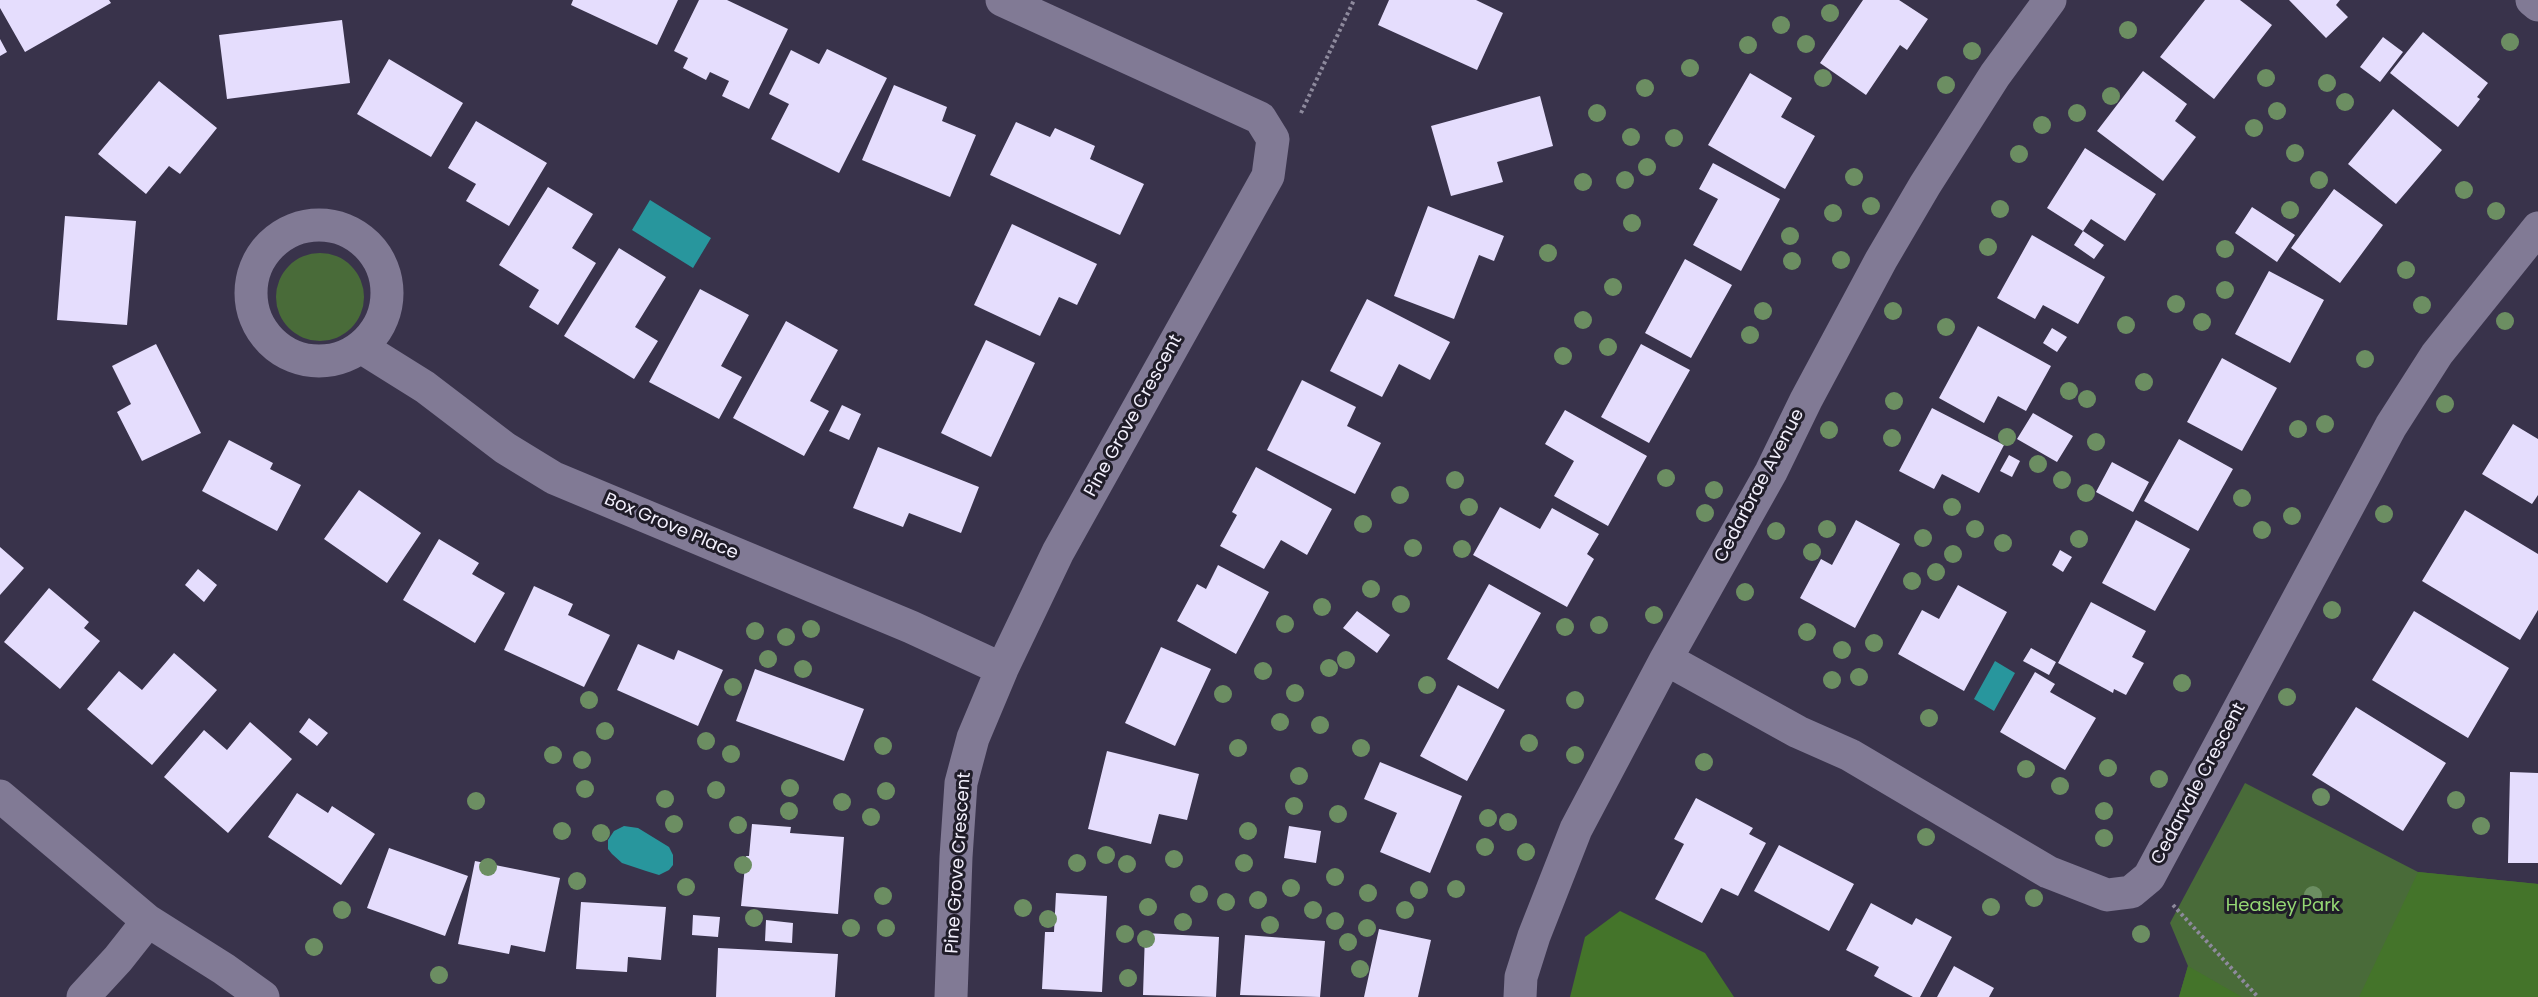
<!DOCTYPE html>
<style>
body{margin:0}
canvas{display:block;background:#39334b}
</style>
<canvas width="2538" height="997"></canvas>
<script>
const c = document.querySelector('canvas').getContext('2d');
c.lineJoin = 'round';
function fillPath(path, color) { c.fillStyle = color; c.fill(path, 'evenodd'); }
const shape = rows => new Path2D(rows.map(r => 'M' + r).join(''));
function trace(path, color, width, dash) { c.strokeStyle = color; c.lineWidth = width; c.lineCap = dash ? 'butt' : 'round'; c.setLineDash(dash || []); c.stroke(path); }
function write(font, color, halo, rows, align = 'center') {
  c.font = font + ' Poppins,sans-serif'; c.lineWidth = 6; c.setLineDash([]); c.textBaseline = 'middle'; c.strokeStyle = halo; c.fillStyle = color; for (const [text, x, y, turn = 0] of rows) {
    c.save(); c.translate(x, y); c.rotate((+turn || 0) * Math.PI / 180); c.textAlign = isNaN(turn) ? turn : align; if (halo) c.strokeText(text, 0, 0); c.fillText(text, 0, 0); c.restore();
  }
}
fillPath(shape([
 '276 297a44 44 0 1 1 88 0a44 44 0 1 1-88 0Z',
 [2245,783,2418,872,2538,884,2538,997,2179,997,2188,966,2170,923]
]), '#496b39');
fillPath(shape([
 [2418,872,2538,884,2538,997,2359,997],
 [1620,911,1705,953,1734,997,1570,997,1585,937],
 [2188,966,2242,997,2179,997]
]), '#44742a');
fillPath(shape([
 [650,200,711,238,693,268,632,230],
 [1995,661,2015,673,1994,711,1974,699],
 [624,826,638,828,669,847,673,855,673,865,669,870,659,875,646,871,622,863,612,854,608,849,608,840,614,831]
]), '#28969d');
fillPath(shape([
 [0,0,109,0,111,3,25,52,0,8],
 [573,0,678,0,657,45,571,5],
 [699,0,727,0,788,29,749,109,722,96,729,81,710,72,706,80,683,68,688,58,674,51],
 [1389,0,1476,0,1503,13,1477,70,1378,25],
 [1863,0,1899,0,1928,19,1907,50,1900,45,1866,95,1820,63],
 [2205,0,2240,0,2272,25,2214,99,2160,57],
 [2289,0,2340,0,2336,5,2348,17,2326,38],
 [342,20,350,83,227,99,219,35],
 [2423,32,2488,83,2477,97,2480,99,2458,127,2390,73],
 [2383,37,2403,52,2380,82,2360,67],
 [0,39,7,52,0,56],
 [827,49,887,78,839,173,771,139,789,104,769,94,791,50,819,64],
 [389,59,463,103,431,157,357,114],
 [2143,71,2187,104,2175,121,2196,137,2163,181,2097,131],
 [1750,73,1792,98,1781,117,1815,136,1785,189,1708,145],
 [159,81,217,128,180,174,169,166,146,194,98,154],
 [894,85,947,107,942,121,976,135,950,197,862,160],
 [1540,96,1553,146,1497,162,1503,182,1451,196,1431,126],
 [2393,109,2442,150,2396,204,2348,164],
 [476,121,547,163,509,226,466,201,476,184,448,168],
 [1016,122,1050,137,1055,128,1095,146,1090,159,1144,184,1120,235,990,175],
 [2085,148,2156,194,2125,241,2091,219,2083,231,2047,208],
 [1713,163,1780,199,1741,271,1693,245,1718,199,1699,189],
 [548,187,593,214,572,248,596,263,558,325,529,307,539,290,499,265],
 [2334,189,2383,225,2340,283,2291,248],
 [1428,206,1504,236,1494,261,1479,255,1454,319,1394,296],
 [2252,207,2295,235,2277,262,2235,233],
 [65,216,136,221,127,325,57,320],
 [1012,224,1097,264,1077,305,1059,297,1040,336,974,305],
 [2083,231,2104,245,2094,259,2074,245],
 [2032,235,2105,277,2078,324,2043,305,2035,319,1997,298],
 [619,248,666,277,635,327,658,341,634,379,564,336],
 [1685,259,1732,285,1691,358,1645,333],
 [2269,271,2324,300,2290,363,2235,334],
 [700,289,749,315,721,366,742,377,719,419,649,382],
 [1367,299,1450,342,1430,380,1399,364,1382,397,1330,371],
 [786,321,838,350,810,401,829,411,804,456,733,418],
 [1978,326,2051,366,2026,411,1998,396,1984,423,1939,398],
 [2052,328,2067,337,2057,352,2043,343],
 [986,340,1035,363,991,457,941,433],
 [156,344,201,433,142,461,117,412,131,404,112,366],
 [1641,344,1690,370,1649,443,1601,417],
 [2222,358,2277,388,2242,451,2187,422],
 [1302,380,1356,407,1347,426,1381,443,1355,494,1267,450],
 [842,405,861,414,849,440,829,431],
 [1932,408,2004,445,1979,493,1942,474,1934,489,1899,471],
 [1565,410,1647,456,1608,526,1554,496,1574,461,1545,444],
 [2033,413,2073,436,2057,462,2017,439],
 [2513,424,2538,439,2538,495,2532,504,2482,474],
 [2179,439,2233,469,2198,531,2144,501],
 [229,440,273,463,270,469,301,485,277,531,202,491],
 [878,447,979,487,961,533,909,513,903,527,853,508],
 [2009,455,2020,461,2012,477,2000,471],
 [2112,462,2149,482,2133,512,2096,492],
 [1256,467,1332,509,1307,555,1281,540,1264,569,1220,546,1237,515,1232,512],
 [359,490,421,533,387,583,324,539],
 [1500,507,1540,529,1552,508,1599,534,1587,554,1594,559,1567,607,1473,555],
 [2465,510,2538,554,2538,610,2520,640,2422,581],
 [1856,520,1900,544,1855,628,1800,598,1821,559,1832,565],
 [2136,520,2190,549,2155,611,2102,583],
 [439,539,479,563,472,574,505,593,475,643,403,600],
 [0,547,24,568,0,595],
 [2060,550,2072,557,2063,572,2052,565],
 [1218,565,1269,592,1236,654,1177,621,1197,584,1206,589],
 [198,569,217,585,204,602,185,585],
 [1489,584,1541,613,1498,689,1447,659],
 [1958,585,2007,612,1964,691,1898,654,1922,610,1939,619],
 [534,586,573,604,568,615,610,635,584,687,504,650],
 [49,588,89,622,84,628,100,641,60,689,4,642],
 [2091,602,2146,631,2132,657,2144,663,2126,695,2114,689,2113,693,2058,663],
 [1357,611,1390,635,1377,653,1343,628],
 [2414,611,2509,668,2468,738,2372,680],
 [638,644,674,660,678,650,723,670,698,726,617,690],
 [1161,647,1211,669,1175,746,1125,723],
 [2031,648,2056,662,2049,675,2023,661],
 [174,653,217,690,152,765,87,709,119,671,142,690],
 [755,669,864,709,844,761,736,721],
 [2035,672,2055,684,2050,692,2096,718,2065,770,2000,732],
 [1458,685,1505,710,1467,781,1420,756],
 [2356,707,2446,763,2403,831,2312,775],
 [309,718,328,733,317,746,299,732],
 [250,722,292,759,228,833,164,777,204,730,227,750],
 [1107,751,1199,774,1187,820,1159,814,1151,844,1088,829],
 [1380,762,1462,796,1430,873,1380,852,1397,813,1364,799],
 [2510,772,2538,773,2538,863,2508,863],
 [297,793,328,813,332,806,375,834,341,885,268,837],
 [1696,798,1753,828,1749,834,1766,843,1738,896,1721,888,1702,923,1655,899,1684,844,1674,839],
 [752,824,791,827,790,833,844,837,838,914,741,906,746,856,749,856],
 [1289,826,1321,831,1316,863,1284,858],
 [1779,845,1854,884,1829,931,1754,891],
 [389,848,468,876,445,936,367,908],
 [475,861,560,878,545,952,511,945,509,954,458,944],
 [1056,893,1107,896,1102,992,1042,989,1045,932,1054,932],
 [581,902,666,907,661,960,628,957,627,972,576,969],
 [1871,903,1912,925,1916,918,1952,937,1920,997,1913,997,1874,976,1879,967,1846,950],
 [693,915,720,917,718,937,692,935],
 [766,920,793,923,792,943,765,941],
 [1379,929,1431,940,1418,997,1364,997],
 [1145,933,1219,937,1216,997,1143,995],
 [1245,935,1325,941,1320,997,1240,995],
 [718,948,838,954,835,997,716,997],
 [1954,966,1994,988,1989,997,1937,997]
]), '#e5ddfd');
trace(shape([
 [1301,113,1354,0],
 [2173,905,2258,997]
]), '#8e8a9d', 4, [3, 3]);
trace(shape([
 [2532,0,2538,5],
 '251 293a68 68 0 1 1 136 0a68 68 0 1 1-136 0Z',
 [361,347,425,387,505,448,554,478,911,627,1002,669],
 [1666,659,1798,732,1850,755,2048,872,2107,895,2131,892,2149,877,2391,426,2437,354,2538,228],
 [0,796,148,921,224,969,263,997],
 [83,997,118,959,148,921],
 [951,997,956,857,961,783,973,738,1002,669,1058,552,1268,176,1273,139,1260,118,1002,0],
 [1520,997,1521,977,1534,936,1576,829,1666,659,1771,472,1806,400,1881,260,1925,185,1995,75,2050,0]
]), '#817a95', 33);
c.fillStyle = '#6c8e62';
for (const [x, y] of [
 [1830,13],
 [1781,25],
 [2128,30],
 [2510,42],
 [1806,44],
 [1748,45],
 [1972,51],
 [1690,68],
 [1823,78],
 [2266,78],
 [2327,83],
 [1946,85],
 [1645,88],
 [2111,96],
 [2345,102],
 [2277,111],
 [1597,113],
 [2077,113],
 [2042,125],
 [2254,128],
 [1631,137],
 [1674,138],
 [2295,153],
 [2019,154],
 [1647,167],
 [1854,177],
 [1625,180],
 [2319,180],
 [1583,182],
 [2464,190],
 [1871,206],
 [2000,209],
 [2290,210],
 [2496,211],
 [1833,213],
 [1632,223],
 [1790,236],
 [1988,247],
 [2225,249],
 [1548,253],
 [1841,260],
 [1792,261],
 [2406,270],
 [1613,287],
 [2225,290],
 [2176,304],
 [2422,305],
 [1763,311],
 [1893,311],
 [1583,320],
 [2505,321],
 [2202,322],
 [2126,325],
 [1946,327],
 [1750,335],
 [1608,347],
 [1563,356],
 [2365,359],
 [2144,382],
 [2069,391],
 [2087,399],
 [1894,401],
 [2445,404],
 [2325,424],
 [2298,429],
 [1829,430],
 [2007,437],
 [1892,438],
 [2096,442],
 [2038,464],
 [1666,478],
 [1455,480],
 [2062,480],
 [1714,490],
 [2086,493],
 [1400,495],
 [2242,498],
 [1469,507],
 [1952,507],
 [1705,513],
 [2384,514],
 [2292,516],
 [1363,524],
 [1827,529],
 [1975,529],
 [2262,530],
 [1776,531],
 [1923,538],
 [2079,539],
 [2003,543],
 [1413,548],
 [1462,549],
 [1812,552],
 [1953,554],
 [1936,572],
 [1912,581],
 [1371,589],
 [1745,592],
 [1401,604],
 [1322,607],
 [2332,610],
 [1654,615],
 [1285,624],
 [1599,625],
 [1565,627],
 [811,629],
 [755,631],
 [1807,632],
 [786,637],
 [1874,643],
 [1842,650],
 [768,659],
 [1346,660],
 [1329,668],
 [803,669],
 [1263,671],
 [1859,677],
 [1832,680],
 [2182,683],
 [1427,685],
 [733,687],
 [1295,693],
 [1223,694],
 [2287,697],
 [589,700],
 [1575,700],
 [1929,718],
 [1280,722],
 [1320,725],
 [605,731],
 [706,741],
 [1529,743],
 [883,746],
 [1238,748],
 [1361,748],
 [731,754],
 [553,755],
 [1575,755],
 [582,760],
 [1704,762],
 [2108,768],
 [2026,769],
 [1299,776],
 [2159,779],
 [2060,786],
 [790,788],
 [585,789],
 [716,790],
 [886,791],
 [2321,797],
 [665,799],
 [2456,800],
 [476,801],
 [842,802],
 [1294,806],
 [789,811],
 [2104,811],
 [1338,814],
 [871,817],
 [1488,818],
 [1508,822],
 [674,824],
 [738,825],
 [2481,826],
 [562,831],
 [1248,831],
 [601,833],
 [1926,837],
 [2104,838],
 [1485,847],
 [1526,852],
 [1106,855],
 [1174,859],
 [1077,863],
 [1244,863],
 [1127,864],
 [743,865],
 [488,867],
 [1335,877],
 [577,881],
 [686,887],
 [1291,888],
 [1456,889],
 [1419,890],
 [1368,893],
 [1199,894],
 [2313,895],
 [883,896],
 [2034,898],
 [1258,900],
 [1226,902],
 [1148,907],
 [1991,907],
 [1023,908],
 [342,910],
 [1313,910],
 [1405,910],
 [754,918],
 [1048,919],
 [1335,921],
 [1183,922],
 [1270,925],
 [851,928],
 [886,928],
 [1367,928],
 [1125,934],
 [2141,934],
 [1146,939],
 [1348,942],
 [314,947],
 [1360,969],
 [439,975],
 [1128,978]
]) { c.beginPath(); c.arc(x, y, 9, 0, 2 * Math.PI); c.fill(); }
write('18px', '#f3f0fd', '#1f1c28', [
 ["Pine Grove Crescent",1134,416,-61],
 ["Cedarbrae Avenue",1760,486,-62],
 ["Box Grove Place",671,527,23],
 ["Cedarvale Crescent",2199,784,-62],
 ["Pine Grove Crescent",959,863,-86]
]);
write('18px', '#95d874', '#1f1c28', [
 ["Heasley Park",2283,906]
]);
</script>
